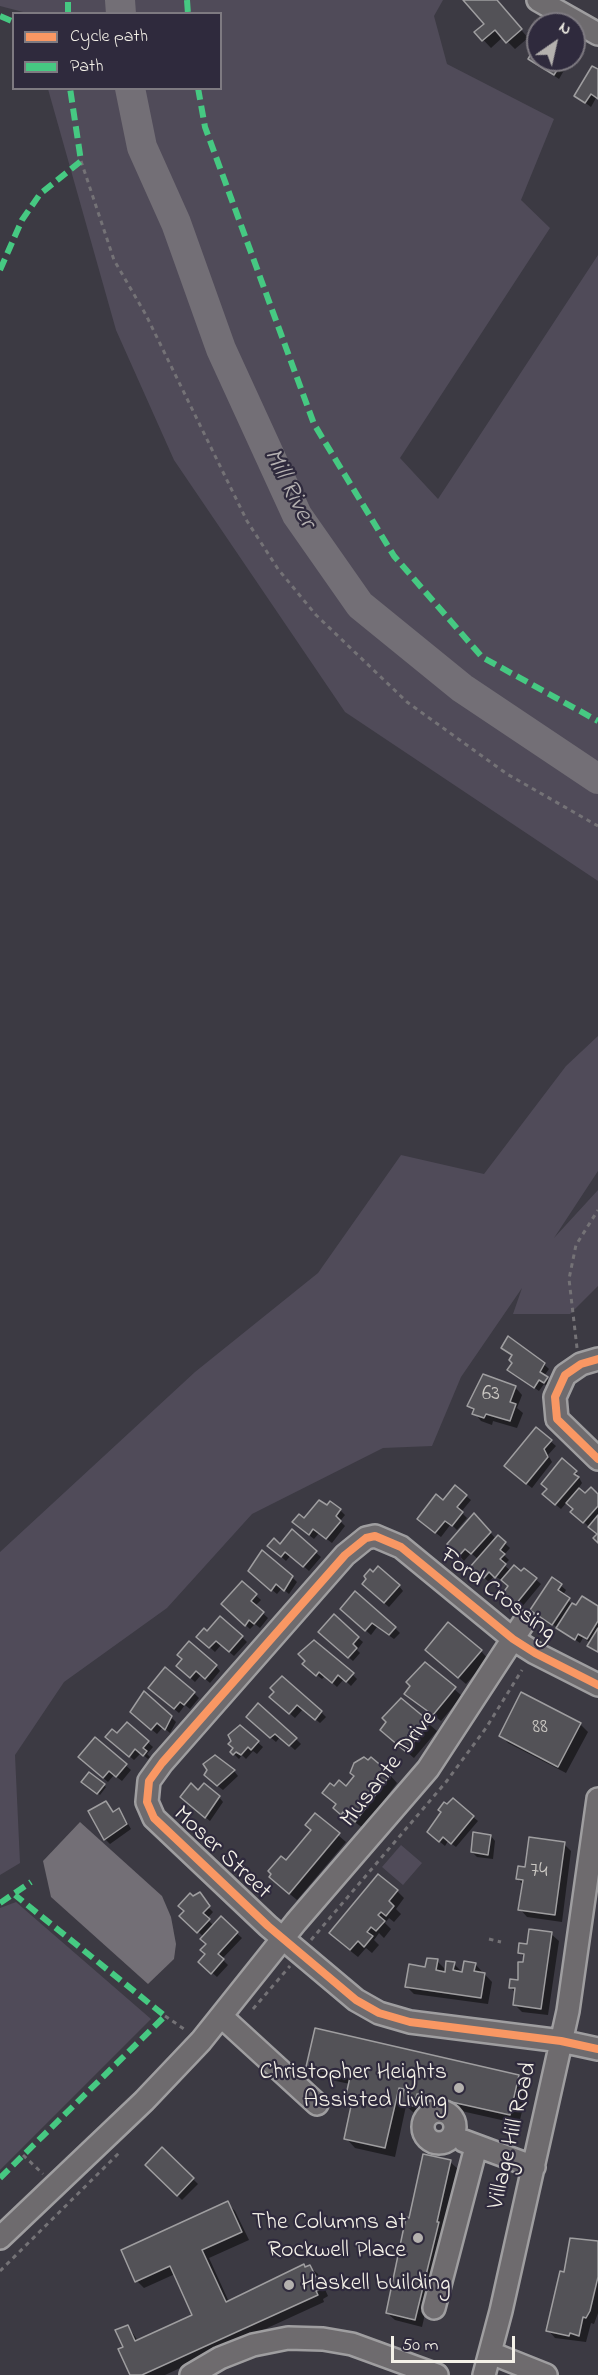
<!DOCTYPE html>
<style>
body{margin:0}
#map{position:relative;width:598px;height:2375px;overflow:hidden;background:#3c3a43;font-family:"Indie Flower",sans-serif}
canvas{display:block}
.legend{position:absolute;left:12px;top:12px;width:210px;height:78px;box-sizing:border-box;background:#2f2a3d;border:2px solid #7e7a81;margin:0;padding:8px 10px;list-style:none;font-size:18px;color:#f4f1e8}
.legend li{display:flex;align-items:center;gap:12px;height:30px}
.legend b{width:30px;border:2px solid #7e7a81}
.north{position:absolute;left:526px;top:12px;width:60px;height:60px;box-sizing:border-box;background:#2f2a3d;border:2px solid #7e7a81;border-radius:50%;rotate:34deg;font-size:16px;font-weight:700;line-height:24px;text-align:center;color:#f4f1e8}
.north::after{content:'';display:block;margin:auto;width:21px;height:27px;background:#b4b1ae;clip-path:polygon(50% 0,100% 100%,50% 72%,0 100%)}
.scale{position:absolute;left:391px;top:2336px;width:124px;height:27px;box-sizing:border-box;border:3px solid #f4f1e8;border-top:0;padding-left:8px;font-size:18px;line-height:21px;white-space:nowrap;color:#f4f1e8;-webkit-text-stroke:4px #2f2a3d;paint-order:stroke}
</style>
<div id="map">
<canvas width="598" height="2375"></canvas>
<ul class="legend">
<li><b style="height:8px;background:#f99763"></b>Cycle path</li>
<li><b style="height:8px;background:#46c982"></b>Path</li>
</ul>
<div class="north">N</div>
<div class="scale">50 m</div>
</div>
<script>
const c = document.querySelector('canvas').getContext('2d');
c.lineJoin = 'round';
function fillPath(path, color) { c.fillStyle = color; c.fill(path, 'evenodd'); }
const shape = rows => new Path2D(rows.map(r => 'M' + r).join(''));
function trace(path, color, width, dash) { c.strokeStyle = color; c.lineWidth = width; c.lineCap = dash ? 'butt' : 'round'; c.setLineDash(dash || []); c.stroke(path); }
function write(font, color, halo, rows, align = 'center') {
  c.font = font + ' "Indie Flower",sans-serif'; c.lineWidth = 4.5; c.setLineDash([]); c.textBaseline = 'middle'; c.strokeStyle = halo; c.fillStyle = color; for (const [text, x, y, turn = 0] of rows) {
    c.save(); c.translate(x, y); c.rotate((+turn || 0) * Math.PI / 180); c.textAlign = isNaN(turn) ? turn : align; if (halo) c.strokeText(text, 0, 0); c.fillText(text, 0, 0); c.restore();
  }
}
fillPath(shape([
 [0,0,443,0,434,16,447,64,554,119,521,200,550,228,400,458,438,499,598,255,598,881,345,712,174,460,116,330,48,89,220,88,220,14,27,13,0,6],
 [598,1036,598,1171,554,1238,598,1190,598,1286,570,1314,513,1314,522,1288,461,1377,432,1446,383,1448,252,1514,167,1608,64,1682,15,1755,20,1863,0,1875,0,1552,195,1372,318,1273,401,1155,484,1174,566,1066],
 [401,1845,422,1863,403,1885,382,1867],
 [16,1902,151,2019,0,2170,0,1908]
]), '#504b59');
fillPath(shape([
 [80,1822,162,1896,171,1917,176,1944,174,1959,148,1984,51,1897,43,1861]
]), '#736f76');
fillPath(shape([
 [465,0,496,0,528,38,515,49,503,37,491,48,476,32,486,24],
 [538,45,538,60,570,60,559,79,529,59],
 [598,71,598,99,596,98,591,107,576,96],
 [509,1338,533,1354,549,1369,544,1376,552,1383,549,1387,544,1384,539,1391,509,1370,513,1363,513,1356,503,1348],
 [515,1387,522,1395,517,1408,523,1413,517,1428,493,1421,492,1425,481,1421,469,1406],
 [536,1429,556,1446,548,1455,552,1462,532,1488,510,1471],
 [576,1472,582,1483,578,1489,585,1495,598,1496,598,1534,572,1512,575,1509,567,1502,561,1509,549,1499],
 [466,1496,471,1500,461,1512,467,1518,457,1530,451,1524,441,1537,423,1523,444,1502],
 [340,1510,345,1515,340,1521,345,1526,332,1543,319,1533,314,1539,299,1527,305,1520],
 [474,1515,496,1539,498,1537,510,1548,504,1555,509,1560,504,1565,511,1571,521,1573,525,1570,541,1584,521,1608,509,1597,510,1587,502,1580,494,1576,489,1582,477,1572,479,1560,471,1553,464,1561,449,1544],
 [292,1532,321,1557,309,1571,291,1555,286,1561,274,1550],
 [255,1576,292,1577,297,1582,289,1594,282,1588,277,1594],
 [553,1579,566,1590,563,1595,573,1605,598,1608,598,1652,589,1645,591,1643,583,1638,580,1643,532,1610],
 [242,1583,261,1600,255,1606,268,1618,260,1628,255,1624,250,1629,228,1609],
 [399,1586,403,1591,389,1607,368,1589],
 [346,1613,395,1628,400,1633,394,1639,377,1627,371,1635],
 [208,1633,242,1637,247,1642,234,1656,221,1645,215,1652,203,1641],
 [325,1637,358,1638,363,1642,357,1650,360,1653,353,1661],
 [481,1651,488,1659,466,1684,434,1657],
 [184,1659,216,1666,220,1671,210,1683,201,1675,195,1682,183,1671],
 [426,1664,462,1696,441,1721,406,1693],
 [309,1669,352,1674,357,1679,351,1686,344,1679,337,1687,325,1676,322,1679],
 [155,1693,194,1693,199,1698,190,1709,185,1705,179,1713],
 [271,1697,321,1712,326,1717,320,1723,303,1709,295,1718],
 [401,1700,437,1731,414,1758,389,1737],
 [137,1717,171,1717,176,1722,170,1733,163,1727,157,1734],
 [253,1722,296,1739,301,1744,295,1750,280,1737,276,1742],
 [127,1724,153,1747,147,1754,150,1757,148,1759,141,1753,134,1760,112,1741],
 [580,1724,588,1732,566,1773,508,1743,501,1735],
 [240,1727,263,1747,257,1754,253,1751,246,1759,242,1755,239,1759,232,1752],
 [95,1739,131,1770,122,1781,114,1775,108,1782,85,1762],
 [234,1771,238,1776,223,1790,210,1780],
 [89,1774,106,1787,100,1795,85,1783],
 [390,1775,397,1783,363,1828,335,1808,337,1805,334,1788,346,1788],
 [198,1792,219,1797,223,1802,210,1821,187,1802],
 [106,1803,114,1813,118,1810,123,1815,131,1829,110,1844,105,1839],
 [315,1815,346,1842,297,1900,278,1884,286,1862,313,1830],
 [473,1817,478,1821,456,1847,448,1841,445,1846,433,1836],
 [491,1836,495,1841,493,1859,477,1857,472,1852],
 [564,1844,571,1851,562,1922,527,1917,520,1909,523,1885,518,1879,526,1869],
 [397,1891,404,1898,396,1909,401,1914,394,1922,389,1918,385,1923,391,1929,384,1938,379,1933,374,1940,379,1945,372,1953,366,1948,358,1957,338,1941],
 [200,1894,210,1904,207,1906,213,1912,207,1919,214,1926,221,1919,242,1938,222,1959,228,1965,217,1977,200,1962,207,1955,207,1945,204,1937,181,1916,193,1898],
 [551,1934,559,1941,548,2015,522,2012,514,2004,516,1993,510,1987,519,1982,525,1958,519,1952],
 [437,1961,446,1970,454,1964,464,1974,475,1964,492,1982,488,2004,414,1994,407,1987],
 [307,2067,518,2076,528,2086,519,2124,448,2108,447,2112,435,2109,427,2103,424,2115,413,2112,406,2106,395,2157,355,2148,346,2138,352,2110,345,2104,350,2084,317,2077],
 [162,2149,198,2184,182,2200,147,2165],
 [450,2162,458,2169,438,2267,436,2266,422,2327,395,2320,387,2313,410,2219],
 [227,2203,235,2211,249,2240,209,2258,229,2302,304,2266,306,2268,310,2267,318,2274,328,2296,323,2299,324,2302,165,2375,131,2375,125,2347,128,2326,138,2341,194,2316,175,2274,144,2288,137,2281],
 [598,2243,598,2313,594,2324,591,2323,586,2342,555,2338,548,2330,565,2274]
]), '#0007');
trace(shape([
 [120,0,121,14],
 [130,88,142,147,176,223,221,349,297,515,360,605,462,688,598,779]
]), '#736f76', 30);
const building = shape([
 [463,0,497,0,522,29,506,43,495,30,482,41,474,32,484,24,463,0],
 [538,42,538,60,563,60,554,75,528,59,538,42],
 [592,66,598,69,598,99,591,94,585,103,574,96,592,66],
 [508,1336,545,1363,540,1372,548,1377,544,1383,539,1380,534,1388,507,1370,512,1363,509,1360,512,1355,501,1348,508,1336],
 [483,1374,516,1386,510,1402,516,1404,510,1421,486,1414,484,1418,472,1414,474,1409,467,1406,483,1374],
 [536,1427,552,1440,544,1449,548,1457,526,1484,504,1466,536,1427],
 [562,1458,577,1471,574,1474,579,1477,555,1505,542,1494,547,1489,541,1484,562,1458],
 [455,1485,467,1495,457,1507,463,1512,452,1526,445,1521,435,1533,417,1519,436,1494,443,1500,455,1485],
 [591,1487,598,1494,598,1506,583,1523,570,1512,573,1509,566,1503,579,1488,585,1493,591,1487],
 [319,1500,327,1505,330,1501,341,1509,336,1516,341,1521,326,1539,313,1529,309,1535,292,1522,299,1514,304,1518,319,1500],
 [474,1513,491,1532,471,1554,465,1549,458,1557,447,1544,474,1513],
 [598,1515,598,1543,593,1538,597,1534,588,1527,598,1515],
 [292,1529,317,1551,303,1567,285,1552,281,1557,267,1546,274,1538,280,1544,292,1529],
 [498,1535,506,1542,500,1550,505,1554,500,1559,506,1564,495,1578,489,1572,484,1578,470,1567,498,1535],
 [262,1550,293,1576,284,1591,276,1584,271,1591,248,1571,262,1550],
 [514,1565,521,1571,524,1568,537,1578,516,1604,503,1593,508,1586,501,1580,514,1565],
 [378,1566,400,1585,384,1603,362,1584,366,1579,364,1576,370,1569,373,1572,378,1566],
 [552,1577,562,1584,558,1590,570,1598,552,1625,530,1610,552,1577],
 [242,1581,257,1594,251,1601,264,1612,254,1624,249,1620,245,1626,221,1604,242,1581],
 [355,1591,396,1627,389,1635,372,1623,365,1631,340,1609,355,1591],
 [582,1596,598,1606,598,1621,587,1639,578,1634,575,1640,556,1628,572,1603,576,1605,582,1596],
 [334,1614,359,1637,353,1644,357,1648,348,1658,318,1632,334,1614],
 [220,1616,243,1636,229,1652,216,1641,209,1648,196,1637,204,1628,207,1631,220,1616],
 [448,1622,482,1650,458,1678,425,1650,448,1622],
 [598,1628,598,1652,587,1646,598,1628],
 [314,1640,354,1673,346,1682,338,1675,332,1683,319,1672,316,1676,302,1664,305,1661,298,1654,314,1640],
 [189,1641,217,1665,205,1679,196,1671,190,1678,176,1666,182,1659,177,1655,189,1641],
 [425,1662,456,1687,433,1715,404,1694,410,1686,406,1682,425,1662],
 [165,1667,195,1692,184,1705,180,1702,174,1709,148,1688,165,1667],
 [282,1676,322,1711,315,1720,297,1705,289,1714,269,1697,274,1692,270,1688,282,1676],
 [144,1691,172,1716,165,1730,157,1723,151,1730,130,1712,144,1691],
 [521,1692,581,1723,558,1767,499,1736,521,1692],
 [401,1698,430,1722,406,1752,380,1730,386,1722,382,1718,401,1698],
 [258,1703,297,1738,289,1746,275,1734,270,1738,246,1717,258,1703],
 [127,1722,149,1741,143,1748,147,1751,143,1756,135,1749,129,1757,105,1737,112,1729,117,1733,127,1722],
 [240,1725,259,1741,251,1750,248,1747,241,1755,236,1752,233,1755,230,1752,233,1748,228,1744,231,1741,228,1735,240,1725],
 [95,1737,127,1764,116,1777,109,1771,103,1778,78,1757,95,1737],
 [215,1755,235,1770,217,1786,204,1775,207,1770,203,1764,215,1755],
 [364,1757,368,1760,371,1757,391,1774,355,1822,343,1812,341,1815,333,1808,336,1804,322,1793,330,1783,334,1786,339,1780,346,1786,354,1776,350,1773,354,1763,364,1757],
 [89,1772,105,1784,97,1794,81,1782,89,1772],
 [191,1783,198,1790,204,1783,220,1796,205,1818,180,1797,191,1783],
 [453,1798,474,1816,451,1844,443,1837,439,1842,427,1832,441,1812,438,1810,444,1802,447,1804,453,1798],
 [106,1801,113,1812,119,1808,127,1824,104,1840,88,1811,106,1801],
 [315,1813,340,1833,289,1894,269,1877,271,1874,268,1871,281,1856,286,1860,311,1830,305,1825,315,1813],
 [473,1832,491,1835,488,1855,471,1852,473,1832],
 [529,1837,565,1842,555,1915,518,1910,523,1880,516,1879,518,1866,525,1867,529,1837],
 [378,1874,398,1890,389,1901,394,1906,386,1916,381,1912,378,1915,385,1921,376,1931,371,1927,367,1932,373,1936,364,1947,358,1941,350,1950,329,1933,378,1874],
 [200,1892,210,1906,203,1913,210,1919,197,1933,179,1916,184,1911,178,1906,190,1893,193,1896,200,1892],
 [221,1916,238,1932,218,1954,224,1959,211,1974,198,1962,205,1954,200,1950,206,1944,200,1939,221,1916],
 [529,1929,552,1932,541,2009,513,2005,515,1988,509,1988,510,1979,518,1980,518,1962,523,1962,524,1954,518,1953,519,1943,527,1944,529,1929],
 [427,1958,438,1959,436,1970,445,1972,446,1961,455,1962,453,1970,462,1972,464,1961,476,1963,474,1971,485,1973,481,1998,405,1987,409,1964,425,1967,427,1958],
 [315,2028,519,2075,510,2115,438,2099,437,2103,423,2099,424,2095,417,2094,414,2106,401,2103,404,2089,399,2088,385,2148,344,2139,351,2106,344,2104,350,2077,306,2067,315,2028],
 [162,2147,194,2178,177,2196,145,2165,162,2147],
 [423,2154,451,2160,437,2222,439,2222,415,2320,386,2313,406,2217,409,2218,423,2154],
 [228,2201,242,2232,202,2250,226,2302,304,2264,305,2267,310,2265,322,2289,316,2291,318,2295,142,2375,130,2375,118,2349,123,2347,115,2330,128,2325,135,2341,192,2315,170,2266,135,2282,121,2250,228,2201],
 [570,2238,598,2241,598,2277,590,2311,586,2318,583,2317,579,2336,570,2333,569,2336,546,2331,560,2271,564,2272,570,2238]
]);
fillPath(building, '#535257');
trace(building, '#9f9ea0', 1.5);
const minor = shape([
 [538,0,598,34],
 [598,1359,581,1364,565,1375,555,1397,557,1419,598,1459],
 [598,1685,535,1653,513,1639,401,1547,375,1536,366,1538,345,1555,162,1763,149,1781,147,1802,154,1818,268,1926,356,2000,379,2013,410,2022,561,2041,598,2049],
 [222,2017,317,2104],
 '423 2127a16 16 0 1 1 32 0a16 16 0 1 1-32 0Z',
 [464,2141,534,2167],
 [0,2238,144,2101,201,2041,296,1922,428,1769,524,1622],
 [434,2308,476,2147],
 [491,2353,546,2375],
 [191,2375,220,2358,253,2345,288,2338,323,2339,352,2344,437,2375],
 [484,2375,501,2311,568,2011,598,1799]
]);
trace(minor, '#9f9ea0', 26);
trace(shape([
 [81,161,114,260,146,315,247,521,278,569,316,615,407,702,507,774,598,826],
 [577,1348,569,1279,576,1245,598,1210],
 [489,1939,501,1942],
 [311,1940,446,1782,486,1728,522,1670],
 [253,2009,290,1966],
 [165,2016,187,2031],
 [23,2155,43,2174],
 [0,2271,120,2152]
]), '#747276', 3, [4.5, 4.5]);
trace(minor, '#6e6b6e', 21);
trace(shape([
 [187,0,188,14],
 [68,14,68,0],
 [0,16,14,22],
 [198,88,205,127,314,424,394,556,482,657,598,721],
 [0,270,22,220,40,194,81,161,70,88],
 [0,1903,31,1882],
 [0,2178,165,2016,15,1895]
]), '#46c982', 6, [12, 6]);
trace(shape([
 [598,1359,581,1364,565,1375,555,1397,557,1419,598,1459],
 [598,1685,535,1653,513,1639,401,1547,375,1536,366,1538,345,1555,162,1763,149,1781,147,1802,154,1818,268,1926,356,2000,379,2013,410,2022,561,2041,598,2049]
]), '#f99763', 8);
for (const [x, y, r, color] of [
 [459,2088,6,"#b4b1ae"],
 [418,2238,6,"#b4b1ae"],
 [289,2285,6,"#b4b1ae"]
]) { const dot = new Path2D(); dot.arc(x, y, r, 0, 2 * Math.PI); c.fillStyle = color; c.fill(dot); trace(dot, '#2f2a3d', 2); }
write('21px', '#ccc9c4', null, [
 ["63",491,1396],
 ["88",540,1729],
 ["74",539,1873]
]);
write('24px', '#f4f1e8', '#2f2a3d', [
 ["Ford Crossing",497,1596,37],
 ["Musante Drive",390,1770,-52],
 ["Moser Street",221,1854,43],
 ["Village Hill Road",514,2136,-77]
]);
write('24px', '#f4f1e8', '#2f2a3d', [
 ["Christopher Heights",447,2074],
 ["Assisted Living",447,2102],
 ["The Columns at",406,2224],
 ["Rockwell Place",406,2252],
 ["Haskell building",301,2285,"left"]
], 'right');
write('italic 26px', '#b6b2b2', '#2f2a3d', [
 ["Mill River",288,489,63]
]);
</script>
